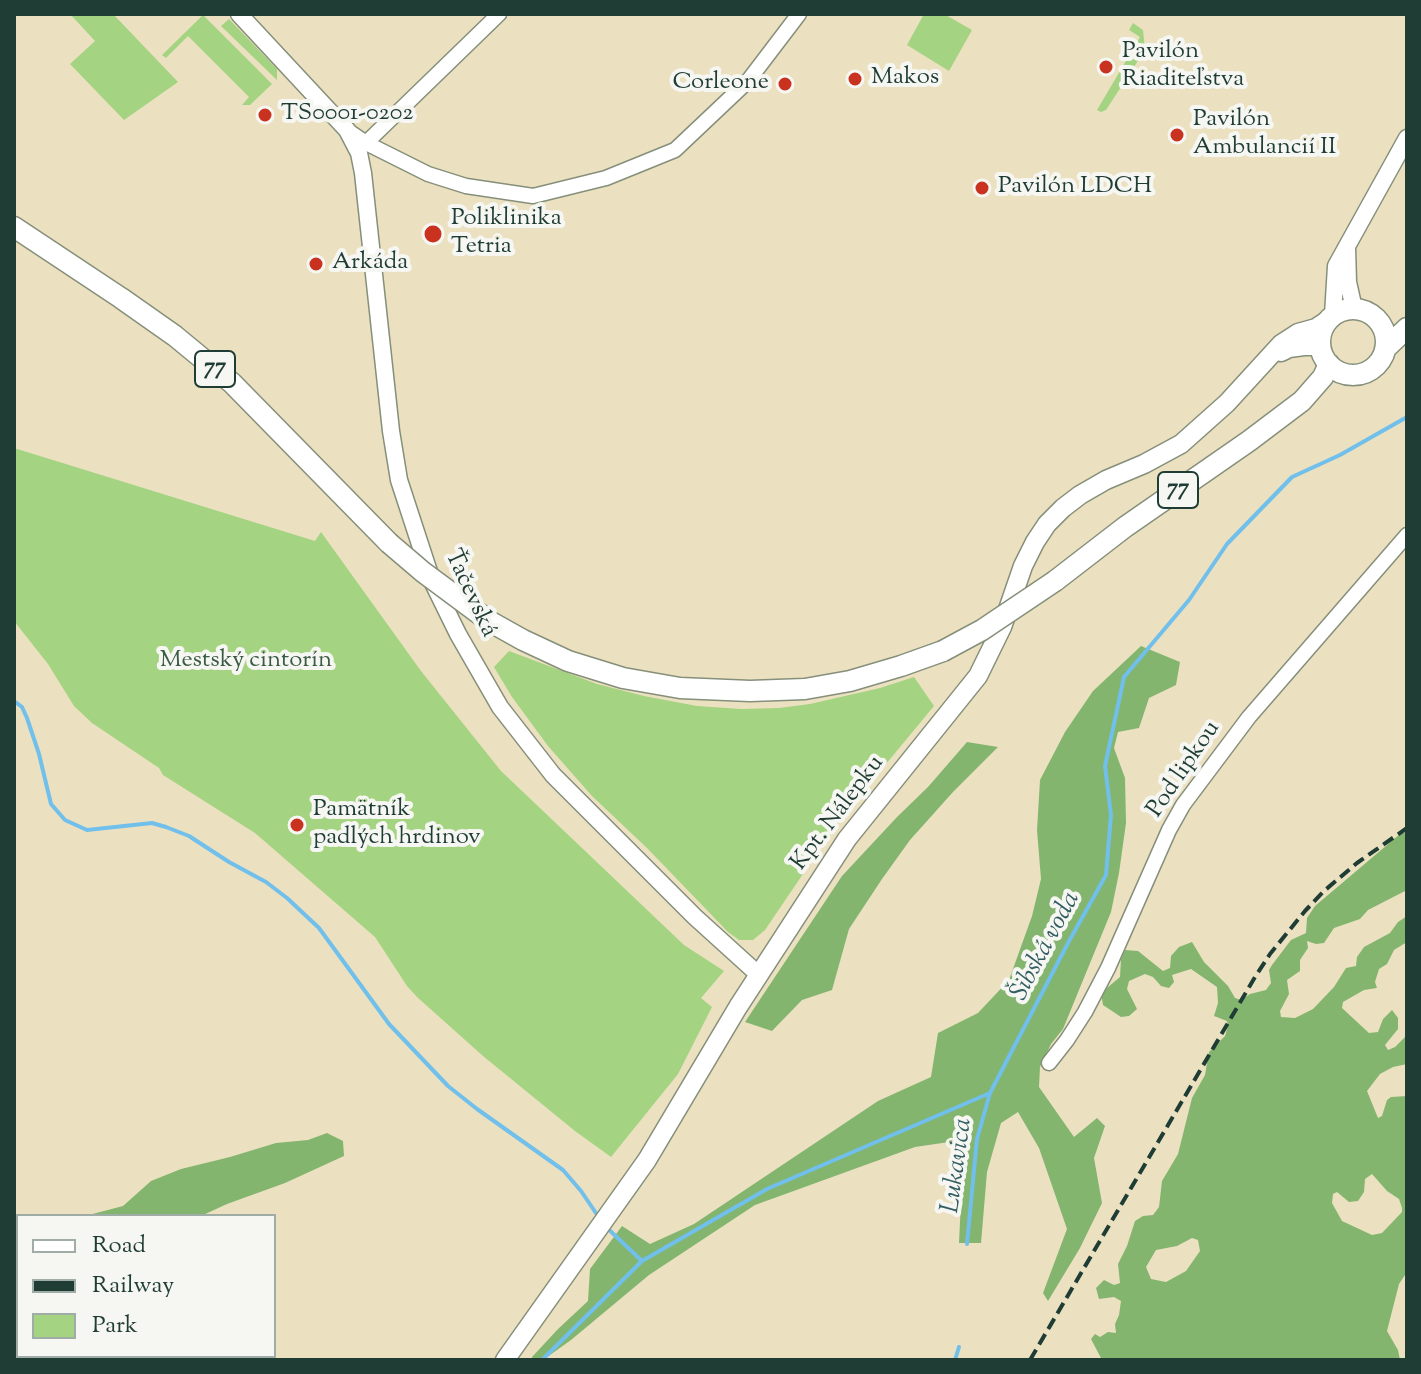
<!DOCTYPE html>
<meta charset="utf-8">
<style>
body{margin:0}
#map{position:relative;width:1421px;height:1374px;overflow:hidden;background:#ebe1c0;font-family:"Sorts Mill Goudy",serif}
canvas{display:block}
.frame{position:absolute;inset:0;border:16px solid #1f3d34;pointer-events:none}
.legend{position:absolute;left:16px;top:1214px;width:260px;height:144px;box-sizing:border-box;background:#f6f6f2;border:2px solid #a0aca6;margin:0;padding:10px 14px;list-style:none;font-size:24px;color:#1f3d34}
.legend li{display:flex;align-items:center;gap:16px;height:40px}
.legend b{width:40px;border:2px solid #a0aca6}
</style>
<div id="map">
<canvas width="1421" height="1374"></canvas>
<div class="frame"></div>
<ul class="legend">
<li><b style="height:10px;background:#fff"></b>Road</li>
<li><b style="height:10px;background:#1f3d34"></b>Railway</li>
<li><b style="height:22px;background:#a4d381"></b>Park</li>
</ul>
</div>
<script>
const c = document.querySelector('canvas').getContext('2d');
c.lineJoin = 'round';
function fillPath(path, color) { c.fillStyle = color; c.fill(path, 'evenodd'); }
const shape = rows => new Path2D(rows.map(r => 'M' + r).join(''));
function trace(path, color, width, dash) { c.strokeStyle = color; c.lineWidth = width; c.lineCap = dash ? 'butt' : 'round'; c.setLineDash(dash || []); c.stroke(path); }
function write(font, color, halo, rows, align = 'center') {
  c.font = font + ' "Sorts Mill Goudy",serif'; c.lineWidth = 8; c.setLineDash([]); c.textBaseline = 'middle'; c.strokeStyle = halo; c.fillStyle = color; for (const [text, x, y, turn = 0] of rows) {
    c.save(); c.translate(x, y); c.rotate((+turn || 0) * Math.PI / 180); c.textAlign = isNaN(turn) ? turn : align; if (halo) c.strokeText(text, 0, 0); c.fillText(text, 0, 0); c.restore();
  }
}
fillPath(shape([
 [70,14,113,14,178,82,124,120,70,64,95,41],
 [924,14,944,14,972,30,949,71,907,45],
 [203,15,272,84,250,105,242,105,249,97,188,36,166,58,162,55],
 [229,19,277,69,277,80,221,26],
 [1133,23,1143,30,1145,50,1106,110,1101,112,1097,110,1140,37,1129,30],
 [14,448,315,541,321,532,421,671,501,771,684,945,724,971,701,998,712,1007,678,1074,611,1157,575,1131,483,1056,417,997,407,986,375,937,255,833,163,775,159,768,92,723,74,706,48,664,14,621],
 [509,651,597,684,644,696,697,706,741,709,779,708,810,704,880,688,914,677,934,706,852,805,828,837,765,930,753,940,739,940,728,932,647,848,592,796,548,746,512,697,494,667]
]), '#a4d381');
fillPath(shape([
 [1141,646,1180,662,1176,685,1149,698,1139,728,1118,732,1114,748,1125,778,1126,823,1119,873,1111,912,1063,1029,1051,1044,1040,1067,1039,1087,1074,1137,1097,1118,1105,1126,1094,1158,1102,1203,1080,1248,1048,1301,1043,1293,1067,1229,1039,1148,1018,1112,1001,1123,987,1172,981,1243,959,1243,963,1158,949,1142,915,1147,755,1205,649,1275,571,1340,543,1360,533,1360,532,1357,558,1329,588,1301,590,1269,622,1226,650,1244,694,1224,878,1101,931,1077,938,1033,978,1013,1009,980,1032,916,1041,879,1037,830,1040,780,1065,732,1093,691],
 [967,742,998,747,953,792,910,840,882,879,849,929,832,990,802,1000,772,1031,745,1022,842,876,897,817,928,787],
 [1407,832,1407,891,1405,891,1368,910,1360,919,1334,928,1324,943,1316,944,1307,941,1308,948,1300,960,1300,971,1287,980,1289,994,1280,1011,1281,1017,1295,1018,1313,1009,1334,987,1346,968,1356,966,1357,957,1364,947,1390,933,1398,922,1407,916,1407,942,1394,950,1387,964,1379,969,1375,982,1377,988,1364,990,1343,1002,1342,1008,1369,1033,1378,1032,1383,1019,1392,1010,1398,1018,1398,1029,1385,1045,1388,1050,1395,1047,1407,1035,1407,1064,1393,1067,1380,1074,1367,1091,1378,1118,1382,1116,1387,1100,1391,1097,1407,1096,1407,1272,1399,1284,1387,1331,1398,1350,1400,1360,1102,1360,1091,1339,1095,1334,1100,1337,1108,1332,1116,1333,1115,1324,1119,1315,1121,1301,1114,1297,1099,1299,1096,1288,1104,1280,1114,1285,1120,1283,1118,1264,1127,1246,1135,1221,1143,1216,1153,1215,1159,1207,1162,1181,1178,1154,1192,1098,1205,1075,1209,1052,1225,1036,1228,1026,1227,1021,1214,1016,1218,1003,1217,987,1191,969,1172,975,1174,982,1169,988,1161,986,1153,977,1145,974,1129,981,1127,989,1137,1009,1129,1016,1121,1017,1103,1005,1101,993,1120,977,1121,959,1125,950,1138,951,1163,971,1170,968,1171,956,1179,947,1192,942,1204,962,1228,986,1235,998,1241,1000,1250,994,1266,990,1271,983,1269,970,1272,965,1291,940,1306,933,1307,918,1315,906,1400,834],
 [1372,1174,1387,1191,1399,1199,1402,1208,1402,1212,1382,1233,1372,1235,1342,1221,1332,1203,1333,1194,1337,1192,1349,1202,1358,1201,1364,1192,1365,1179],
 [1192,1238,1198,1240,1200,1251,1186,1271,1166,1282,1151,1279,1146,1267,1156,1250,1177,1246],
 [327,1133,343,1141,344,1156,285,1183,227,1204,201,1216,85,1216,123,1206,151,1181,181,1169,230,1157,276,1143,308,1140]
]), '#83b56f');
trace(shape([
 [14,701,22,707,27,718,39,754,51,804,65,820,87,830,152,823,166,827,189,836,229,862,266,882,287,898,319,928,389,1024,448,1086,477,1109,563,1170,581,1191,600,1219],
 [605,1226,642,1261],
 [967,1244,977,1139,990,1093],
 [542,1360,642,1261,767,1189,990,1093,1068,943,1106,875,1111,815,1105,766,1124,677,1189,600,1227,544,1292,477,1340,455,1407,417],
 [955,1360,959,1347]
]), '#71bfeb', 4);
const minor = shape([
 [347,130,366,143,428,174,466,186,533,196,606,178,675,150,748,81,799,14],
 [366,143,499,14],
 [1049,1063,1067,1040,1085,1012,1108,968,1169,830,1183,805,1249,717,1407,535]
]);
const tertiary = shape([
 [239,14,347,130,359,153,363,173,391,431,399,480,432,581,458,634,500,707,553,775,695,917,759,975],
 [1347,248,1348,282,1354,309],
 [1333,315,1336,266,1407,138]
]);
const secondary = shape([
 [1281,352,1289,348,1304,346,1314,346,1321,350],
 [505,1360,647,1160,738,1007,847,839,978,676,1002,627,1023,566,1035,542,1047,524,1063,508,1080,495,1106,480,1144,464,1181,444,1227,403,1281,344,1298,333,1316,328,1328,320]
]);
const primary = shape([
 [14,227,121,298,175,336,232,383,389,543],
 '1320 342a33 33 0 1 1 66 0a33 33 0 1 1-66 0Z',
 [1385,349,1407,328],
 [1055,581,1125,527,1249,441,1302,401,1323,377,1329,364],
 [489,621,523,640,568,661,623,678,680,688,750,691,805,689,850,681,901,666,943,651]
]);
trace(minor, '#858f7a', 17);
trace(tertiary, '#858f7a', 19);
trace(secondary, '#858f7a', 21);
trace(primary, '#858f7a', 23);
trace(minor, '#fff', 14);
trace(tertiary, '#fff', 16);
trace(secondary, '#fff', 18);
trace(primary, '#fff', 20);
trace(shape([
 [1030,1360,1255,977,1270,954,1305,911,1324,891,1357,863,1407,828]
]), '#1f3d34', 4, [12, 6]);
const primaryBridge = shape([
 [389,543,423,572,489,621],
 [943,651,982,630,1055,581]
]);
trace(primaryBridge, '#858f7a', 23, []);
trace(primaryBridge, '#fff', 20);
for (const [x, y, r, color] of [
 [1106,67,8,"#c8321e"],
 [855,79,8,"#c8321e"],
 [785,84,8,"#c8321e"],
 [265,115,8,"#c8321e"],
 [1177,135,8,"#c8321e"],
 [982,188,8,"#c8321e"],
 [433,234,10,"#c8321e"],
 [316,264,8,"#c8321e"],
 [297,825,8,"#c8321e"]
]) { const dot = new Path2D(); dot.arc(x, y, r, 0, 2 * Math.PI); c.fillStyle = color; c.fill(dot); trace(dot, '#f6f6f2', 3); }
for (const [x, y, w] of [
 [215,369,40],
 [1178,490,40]
]) { const box = new Path2D(); box.roundRect(x - w / 2, y - 18, w, 36, 6); c.fillStyle = '#f6f6f2'; c.fill(box); trace(box, '#1f3d34', 2); }
write('bold 22px', '#1f3d34', null, [
 ["77",215,369],
 ["77",1178,490]
]);
write('24px', '#1f3d34', '#f6f6f2', [
 ["Pavilón",1122,53],
 ["Riaditeľstva",1122,81],
 ["Makos",871,79],
 ["Corleone",769,84,"right"],
 ["TS0001-0202",281,115],
 ["Pavilón",1193,121],
 ["Ambulancií II",1193,149],
 ["Pavilón LDCH",998,188],
 ["Poliklinika",451,220],
 ["Tetria",451,248],
 ["Arkáda",332,264],
 ["Pamätník",313,811],
 ["padlých hrdinov",313,839]
], 'left');
write('24px', '#1f3d34', '#f6f6f2', [
 ["Ťačevská",469,594,65],
 ["Pod lipkou",1185,770,-56],
 ["Kpt. Nálepku",839,814,-53]
]);
write('24px', '#3a5b43', '#f6f6f2', [
 ["Mestský cintorín",246,662]
]);
write('italic 26px', '#345e62', '#f6f6f2', [
 ["Šibská voda",1047,947,-62],
 ["Lukavica",959,1166,-82]
]);
</script>
